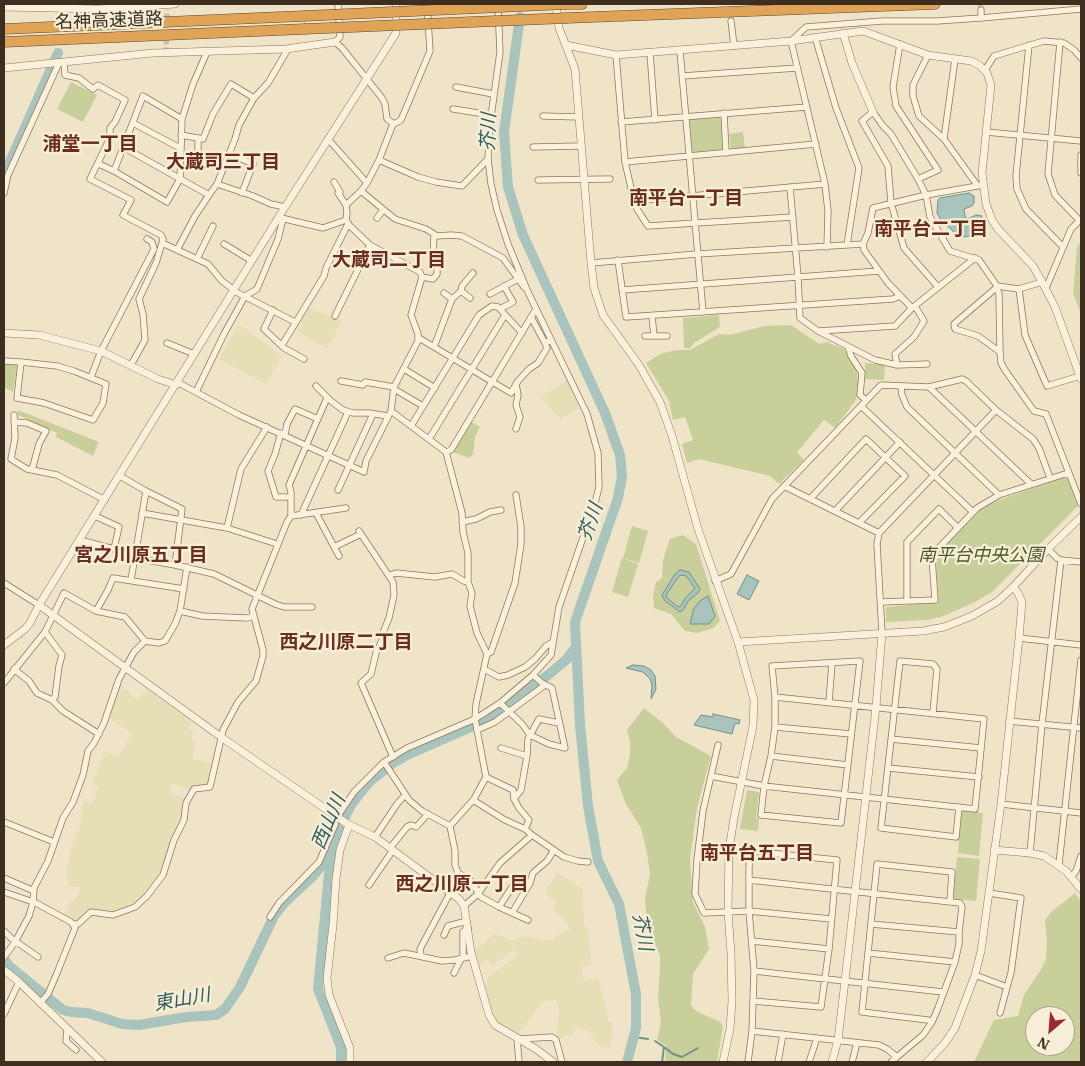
<!DOCTYPE html>
<meta charset="utf-8">
<style>
body{margin:0}
#map{position:relative;width:1085px;height:1066px;overflow:hidden;background:#f0e4c8;font-family:"IBM Plex Serif",serif}
canvas{display:block}
.frame{position:absolute;inset:0;border:5px solid #3d2e20;pointer-events:none}
.north{position:absolute;left:1025px;top:1006px;width:50px;height:50px;box-sizing:border-box;background:#f7eed8;border:1px solid #ada18e;border-radius:50%;rotate:207deg;font-size:14px;font-weight:700;line-height:20px;text-align:center;color:#3d2e20}
.north::after{content:'';display:block;margin:auto;width:18px;height:22px;background:#9e2a2b;clip-path:polygon(50% 0,100% 100%,50% 72%,0 100%)}
</style>
<div id="map">
<canvas width="1085" height="1066"></canvas>
<div class="frame"></div>
<div class="north">N</div>
</div>
<script>
const c = document.querySelector('canvas').getContext('2d');
c.lineJoin = 'round';
function fillPath(path, color) { c.fillStyle = color; c.fill(path, 'evenodd'); }
const shape = rows => new Path2D(rows.map(r => 'M' + r).join(''));
function trace(path, color, width, dash) { c.strokeStyle = color; c.lineWidth = width; c.lineCap = dash ? 'butt' : 'round'; c.setLineDash(dash || []); c.stroke(path); }
function write(font, color, halo, rows, align = 'center') {
  c.font = font + ' "IBM Plex Serif","Noto Sans JP",serif'; c.lineWidth = 4.5; c.setLineDash([]); c.textBaseline = 'middle'; c.strokeStyle = halo; c.fillStyle = color; for (const [text, x, y, turn = 0] of rows) {
    c.save(); c.translate(x, y); c.rotate((+turn || 0) * Math.PI / 180); c.textAlign = isNaN(turn) ? turn : align; if (halo) c.strokeText(text, 0, 0); c.fillText(text, 0, 0); c.restore();
  }
}
fillPath(shape([
 [307,307,342,321,327,348,298,332,303,322,299,319],
 [239,324,282,356,266,384,219,359],
 [567,381,579,408,560,419,540,397],
 [120,684,137,700,148,690,192,722,188,728,194,733,191,739,196,742,192,759,212,764,209,784,194,787,190,790,172,783,168,792,186,799,183,820,161,875,156,882,136,904,135,903,123,907,124,909,107,913,93,910,76,922,65,915,68,907,72,901,75,900,81,887,69,887,66,873,72,845,79,830,83,812,80,810,83,804,86,802,92,804,99,788,92,784,105,751,118,758,132,734,108,717],
 [558,873,571,882,583,888,584,925,588,932,591,965,581,966,583,980,598,979,607,1009,608,1021,612,1022,613,1032,610,1048,598,1046,590,1032,576,1026,574,1034,558,1039,556,1037,559,1010,556,1000,544,1001,518,1034,497,1022,493,1015,484,986,487,984,486,979,518,955,514,950,492,966,487,960,479,966,475,949,486,942,493,934,503,936,511,941,522,936,551,941,558,935,570,929,563,918,552,910,556,905,556,902,545,892]
]), '#e6deb5');
fillPath(shape([
 [71,82,97,95,83,122,57,109],
 [719,117,721,119,724,148,722,150,691,153,689,122,691,119],
 [743,132,745,148,731,150,729,134],
 [1080,243,1081,248,1081,314,1073,293,1077,247],
 [719,315,720,327,694,343,689,349,684,347,683,318],
 [791,325,819,344,827,342,844,349,856,370,859,383,856,400,835,428,824,420,797,452,804,460,779,484,770,476,699,459,687,463,682,444,693,440,685,417,673,420,669,401,646,363,660,354,676,350,690,350,719,334,730,335,764,326],
 [865,363,885,365,884,380,865,379],
 [4,364,17,365,13,392,4,387],
 [18,410,99,442,93,456,56,437,57,433,18,415],
 [471,422,480,427,475,437,473,454,469,458,453,452],
 [1065,477,1068,478,1070,483,1078,506,992,592,973,603,944,616,928,620,886,622,886,607,939,602,936,564,938,555,940,551,983,507,999,500],
 [632,526,648,531,639,563,623,558],
 [683,535,696,544,720,621,713,628,697,633,685,631,671,614,654,608,653,597,656,582,662,578,663,560,670,539],
 [622,558,638,564,628,597,612,592],
 [644,708,664,724,676,737,711,756,697,808,690,859,693,902,705,927,709,949,693,974,691,1005,696,1011,720,1022,723,1026,717,1062,665,1062,666,1046,657,1040,661,1022,658,998,660,967,660,955,648,931,645,899,650,874,647,853,641,828,626,804,617,780,627,768,630,755,630,741,627,730],
 [747,790,759,792,756,818,759,818,758,831,740,829],
 [964,810,983,813,979,856,958,853,961,813],
 [957,857,980,859,976,901,953,899],
 [1075,893,1081,902,1081,1062,974,1062,994,1020,1018,1016,1024,995,1040,971,1046,959,1047,941,1045,920,1051,912],
 [1035,1016,1065,1016,1065,1046,1035,1046]
]), '#c9cf9b');
const water = shape([
 [969,193,974,196,974,203,972,206,964,209,965,217,968,219,976,215,982,216,978,229,969,236,958,238,952,230,942,222,937,213,938,200,940,198,969,193],
 [680,570,689,572,700,589,698,593,689,600,683,610,680,612,665,601,662,595,675,574,680,570],
 [682,575,686,576,695,588,686,597,681,606,678,607,667,598,666,595,679,576,682,575],
 [747,575,759,581,749,600,737,594,747,575],
 [708,596,715,616,709,624,690,624,694,608,700,601,708,596],
 [633,665,644,666,651,670,655,676,656,689,651,699,652,685,650,679,643,672,626,668,633,665],
 [713,714,740,720,739,724,735,723,732,734,694,725,701,715,713,717,713,714]
]);
fillPath(water, '#a9c4bc');
trace(water, '#6f938a', 1);
trace(shape([
 [634,1037,648,1039],
 [655,1041,664,1047,662,1062],
 [664,1047,673,1054,682,1057,698,1048]
]), '#6f938a', 2);
trace(shape([
 [520,17,504,132,508,187,523,235,605,413,620,455,622,476,618,498,575,622,580,725,588,806,598,861,619,904,636,994,636,1028,627,1062],
 [4,179,8,166,58,53],
 [4,959,10,967,63,1010,71,1012,88,1013,122,1024,139,1025,186,1017,216,1015,225,1009,240,987,274,916,285,902,313,876,331,854],
 [341,1062,341,1047,318,989,331,853,341,825,351,805,369,782,393,763,407,755,471,727,491,716,548,675,566,660,576,647]
]), '#a9c4bc', 10);
trace(shape([
 [980,4,981,10],
 [166,53,167,10]
]), '#ccc0a6', 5.5, [5.5, 3]);
const minor = shape([
 [338,4,340,37,335,42,342,48,382,98,385,104,387,119,394,124,401,120,430,51,427,4],
 [981,10,981,18],
 [731,21,734,46],
 [815,37,836,108,859,168,847,245],
 [1060,42,1048,174,1055,195,1079,220],
 [900,44,893,87,896,106,938,170,918,179],
 [1029,45,1016,176,1017,189,1026,209,1063,247],
 [680,51,703,312],
 [650,53,655,120],
 [616,55,625,162,634,201,825,184],
 [928,55,913,85,913,96,919,116,944,139,977,185],
 [64,62,65,75,79,78,93,89,98,85,125,100,115,122,110,128,110,138,90,179,131,200,123,215,161,235,163,239,162,243,208,264,222,281,234,290],
 [985,70,994,56,1044,41,1064,43,1074,50,1081,58],
 [682,76,797,68],
 [456,87,493,94],
 [453,109,491,115],
 [724,113,726,153],
 [543,116,579,117],
 [182,119,143,96,114,171,167,202,180,179,182,119,193,84,207,52],
 [621,122,807,107],
 [133,123,180,148],
 [986,132,1081,141],
 [181,135,203,139,213,114,231,84,254,98],
 [198,138,198,162],
 [328,139,367,183],
 [944,139,955,59],
 [123,147,209,195,217,184,235,139,239,125,254,98,268,83,288,49],
 [533,147,581,146],
 [230,154,253,164,242,193],
 [1081,155,1081,173],
 [379,160,418,177,436,182,462,186,488,159],
 [625,162,816,144],
 [99,164,114,171],
 [538,180,610,179],
 [217,184,253,196,271,204,285,207],
 [790,187,798,277,800,318,818,331,875,360,897,365,927,364],
 [361,191,395,219,426,229,437,236,451,235,462,236,503,258,524,287],
 [4,193,8,175,59,63],
 [634,201,637,209,648,226,793,217],
 [346,205,361,191,367,183,379,160,393,124],
 [281,218,323,228,346,220],
 [377,218,383,210],
 [224,244,252,261],
 [827,247,828,211,825,184,791,41,806,27,882,21,937,21,981,18,1081,9],
 [177,250,195,216,209,195],
 [975,258,912,308,888,283,864,250,863,244,868,233,873,208,926,195,983,185],
 [197,259,213,226],
 [618,260,626,317,893,299,900,296],
 [591,263,697,254,863,244],
 [422,277,433,279,437,274,437,262,434,259,433,255,434,235],
 [938,287,904,248,891,203,888,166,862,121,873,112,883,126,891,134,918,179,926,195,930,217,950,251,979,260,997,286,1019,289,1042,282],
 [996,288,999,293,1000,352,978,336,955,329,954,324,996,288,997,286],
 [1046,288,1071,229,1080,220],
 [1019,289,1025,335,1047,386,1080,376],
 [622,290,879,271],
 [234,291,295,322],
 [461,291,470,298],
 [444,293,452,299],
 [490,294,518,279],
 [500,309,513,302,504,286],
 [273,310,264,329,284,348,304,359],
 [335,316,370,245],
 [652,316,654,336],
 [531,317,545,343],
 [819,331,895,326,912,308],
 [645,336,667,336],
 [419,338,511,393,518,381,529,369,538,363,547,348,545,343,551,340],
 [167,343,194,354],
 [282,345,324,276,326,268,348,224],
 [434,347,452,299,461,291,462,286,473,273],
 [848,347,851,356,862,373,860,395,866,400],
 [1000,352,1001,363,1005,370,1034,411,1046,414,1081,504],
 [4,361,21,362],
 [21,362,57,366,74,371,106,384,103,403,93,420,44,403,17,398,21,362],
 [131,365,145,340,143,314,139,299,156,263,162,243],
 [897,365,895,354,914,337,924,321,915,306],
 [404,369,435,388],
 [91,377,101,351,154,249,152,242,147,239],
 [341,381,363,385,365,382,394,387],
 [177,382,239,415,364,472,366,461,391,411,394,387,418,341,418,334,411,315,422,277,420,272,370,245,350,226,346,220,347,213,346,205,338,193,340,192,334,182],
 [516,384,518,395,516,405,520,417,516,429],
 [316,386,331,401,343,410,353,413,369,413,388,416],
 [901,386,902,395,907,407,999,495],
 [929,387,1031,484],
 [394,389,423,406],
 [196,392,224,334,245,296,257,289,278,239,283,219],
 [861,406,973,512],
 [391,411,446,452,462,513,463,532,468,553,468,582,472,593,470,606,477,633,487,654,476,704,475,719,486,777,513,790,514,799,519,808,529,820,525,829,532,835,500,863,478,894,464,906],
 [14,415,15,438,11,459,27,469,57,475,105,500],
 [14,422,27,423,46,431,39,444,32,470],
 [411,426,479,315,492,306,498,307,522,333],
 [281,433,275,454,268,471,276,497,291,497],
 [285,435,287,424,295,409,318,419],
 [429,439,505,315],
 [446,452,451,450,536,309],
 [120,476,146,491,182,509,175,565],
 [784,486,879,533],
 [338,490,373,414],
 [810,499,866,439,905,476,859,523],
 [835,511,900,442],
 [142,513,227,528,277,544],
 [316,513,339,556],
 [301,515,348,412],
 [291,516,291,492,289,485,327,398],
 [462,522,476,519,490,512,501,510],
 [227,528,241,469,267,427],
 [359,531,393,582,394,595,389,618,382,635,384,636,376,653,371,674,361,683,393,757],
 [80,540,114,549,119,527,95,516],
 [334,547,361,534],
 [1048,549,1057,558,1061,560,1081,562],
 [135,558,175,565,214,574,275,604,284,607,312,607],
 [390,575,396,573,435,577,452,574,464,581,468,582],
 [131,580,146,491],
 [715,581,731,574,772,499,881,385,929,387,962,379,966,381,996,410,1033,439,1039,448,1050,478],
 [4,583,39,605],
 [907,601,907,542,939,509,958,528],
 [881,602,935,600,932,558,934,553,977,508,999,495,1068,473],
 [180,611,202,616,247,618,254,616],
 [45,632,62,655,59,666,55,697,52,700],
 [882,633,877,544,879,533,996,410],
 [1019,638,1081,645],
 [145,641,125,617,96,611,108,590,113,578,184,589],
 [487,654,491,652,515,583,521,544,521,527,516,495],
 [860,661,841,823,761,815,764,786,771,756,775,727,775,697,772,666,860,661],
 [14,669,29,681,37,693,52,700,63,711,99,734],
 [484,669,499,677,508,675,525,667,535,659,546,646,553,642],
 [4,683,45,632,64,593,96,611],
 [829,702,832,663],
 [500,703,522,724,530,735,549,744,565,748,552,688,542,683,533,675],
 [933,713,937,669,933,664,900,661,881,828,956,837,959,807],
 [1009,721,1081,728],
 [775,727,851,734],
 [477,730,495,722,545,685],
 [891,739,981,748],
 [718,745,703,811,697,860,695,894,704,913,749,911,831,919],
 [501,748,527,756],
 [771,756,848,765],
 [384,762,409,800,422,811,450,826,455,851,455,865,458,873,470,880,481,897,499,907,528,920],
 [888,768,979,777],
 [711,776,764,786,975,809,984,719,775,697],
 [514,799,521,790,527,756,528,739,539,719,559,723],
 [473,800,505,820,525,829],
 [1001,804,1081,813],
 [337,817,354,792,384,762,407,748,475,719,500,703,533,675,551,655,559,607,595,503,599,487,598,453,587,414,528,292,508,244,497,210,491,184,488,159,490,124,500,52,498,6],
 [4,822,54,842],
 [450,826,474,799,486,777],
 [532,835,564,857,578,861,588,862],
 [375,837,397,804,405,795],
 [390,848,407,827,411,825,416,827,428,814],
 [1030,853,1042,724,1061,560],
 [1059,864,1081,660],
 [1071,877,1076,871,1081,856],
 [4,878,34,891],
 [749,880,960,903,962,907,959,932,959,944,955,962,938,1008,932,1022,923,1035,891,1062],
 [369,885,393,850],
 [4,892,36,903,71,922,75,928,57,973,48,994,40,1003],
 [989,893,1021,898,1011,973,1007,987],
 [499,907,512,887],
 [512,913,530,883,533,873,547,861,554,850],
 [270,917,279,903,319,862,335,825,335,815],
 [73,924,78,924,91,912,113,915,135,907,147,896,163,875,174,840,184,820,186,803,194,789,210,787,223,730,238,702,256,681,263,656,263,650,252,609,287,522,291,516,346,508],
 [871,924,959,932],
 [4,931,11,938,38,957],
 [444,935,448,926,467,921],
 [752,941,829,949],
 [868,953,955,962],
 [421,956,420,949,450,893],
 [4,957,15,942,29,916,33,902,34,888,48,861,63,818,73,802,83,775,88,751,94,743,104,723,119,679,134,652,145,641,159,643,165,641,175,624,180,611,187,567],
 [388,958,404,953,442,961,455,960,472,956],
 [463,958,463,932,468,928],
 [754,971,943,992],
 [454,973,461,959],
 [975,975,1007,987,1000,1013],
 [4,1014,19,982],
 [932,1022,928,1020,862,1012,877,864,952,872,950,901],
 [67,1029,66,1041,76,1050],
 [752,1031,879,1045,887,1049,897,1057],
 [517,1038,519,1062],
 [519,1039,552,1037,556,1040,562,1062],
 [748,1062,752,1031,754,971,749,911,749,868,750,851,837,860,829,949,821,1007,753,1001],
 [778,1062,783,1034],
 [809,1062,817,1038],
 [852,1062,857,1043]
]);
const tertiary = shape([
 [556,4,559,28,575,69,591,263,594,288,603,315,639,365,660,402,672,436,698,529,738,642,754,700,753,726,734,818,729,849,728,911,731,954,732,1001,730,1029,723,1062],
 [4,7,99,9,175,4],
 [843,33,852,63,873,112],
 [566,45,616,55,791,41,863,31,928,55,971,61,979,65,987,73,991,85,982,173,986,204,992,220,998,229,1033,266,1042,282,1055,307,1081,379],
 [4,68,153,53,286,49,335,42],
 [4,333,39,335,101,351,158,379,176,385],
 [39,605,221,737,346,823,375,837,459,899,464,906,471,952,489,1015,495,1025,536,1049,553,1062],
 [738,642,923,631,944,627,972,616,998,601,1013,587,1048,549,1081,517],
 [4,645,25,629,30,623,39,605,285,207,396,33,396,4],
 [349,825,340,850,336,879,333,925,327,978,329,995,350,1048,350,1062],
 [994,850,1030,853,1044,856,1066,871,1081,889],
 [4,970,19,982,102,1062],
 [832,1062,838,1040,845,981,876,707,882,633],
 [927,1062,945,1043,955,1028,975,975,981,951,1001,804,1019,638,1022,602,1018,593,1013,587]
]);
const motorway = shape([
 [566,4,582,4],
 [567,18,935,4],
 [4,29,304,16],
 [4,42,304,29]
]);
trace(minor, '#8d765c', 7);
trace(tertiary, '#8d765c', 8);
trace(motorway, '#5b4430', 11);
trace(minor, '#faf1dc', 5.5);
trace(tertiary, '#faf1dc', 7);
trace(motorway, '#e0a458', 10);
const motorwayBridge = shape([
 [304,16,566,4],
 [304,29,567,18]
]);
trace(motorwayBridge, '#5b4430', 11, []);
trace(motorwayBridge, '#e0a458', 10);
write('18px', '#3d2e20', '#f7eed8', [
 ["名神高速道路",109,21,-2]
]);
write('italic 18px', '#4d5a26', '#f7eed8', [
 ["南平台中央公園",981,556]
]);
write('italic 19px', '#2f5d5a', '#f7eed8', [
 ["芥川",489,132,-88],
 ["芥川",591,522,-71],
 ["西山川",329,822,-67],
 ["芥川",642,932,79],
 ["東山川",182,1000,-10]
]);
write('bold 19px', '#6b2e1e', '#f7eed8', [
 ["浦堂一丁目",90,145],
 ["大蔵司三丁目",223,163],
 ["南平台一丁目",686,199],
 ["南平台二丁目",931,230],
 ["大蔵司二丁目",389,261],
 ["宮之川原五丁目",141,556],
 ["西之川原二丁目",346,643],
 ["南平台五丁目",757,854],
 ["西之川原一丁目",462,885]
]);
</script>
